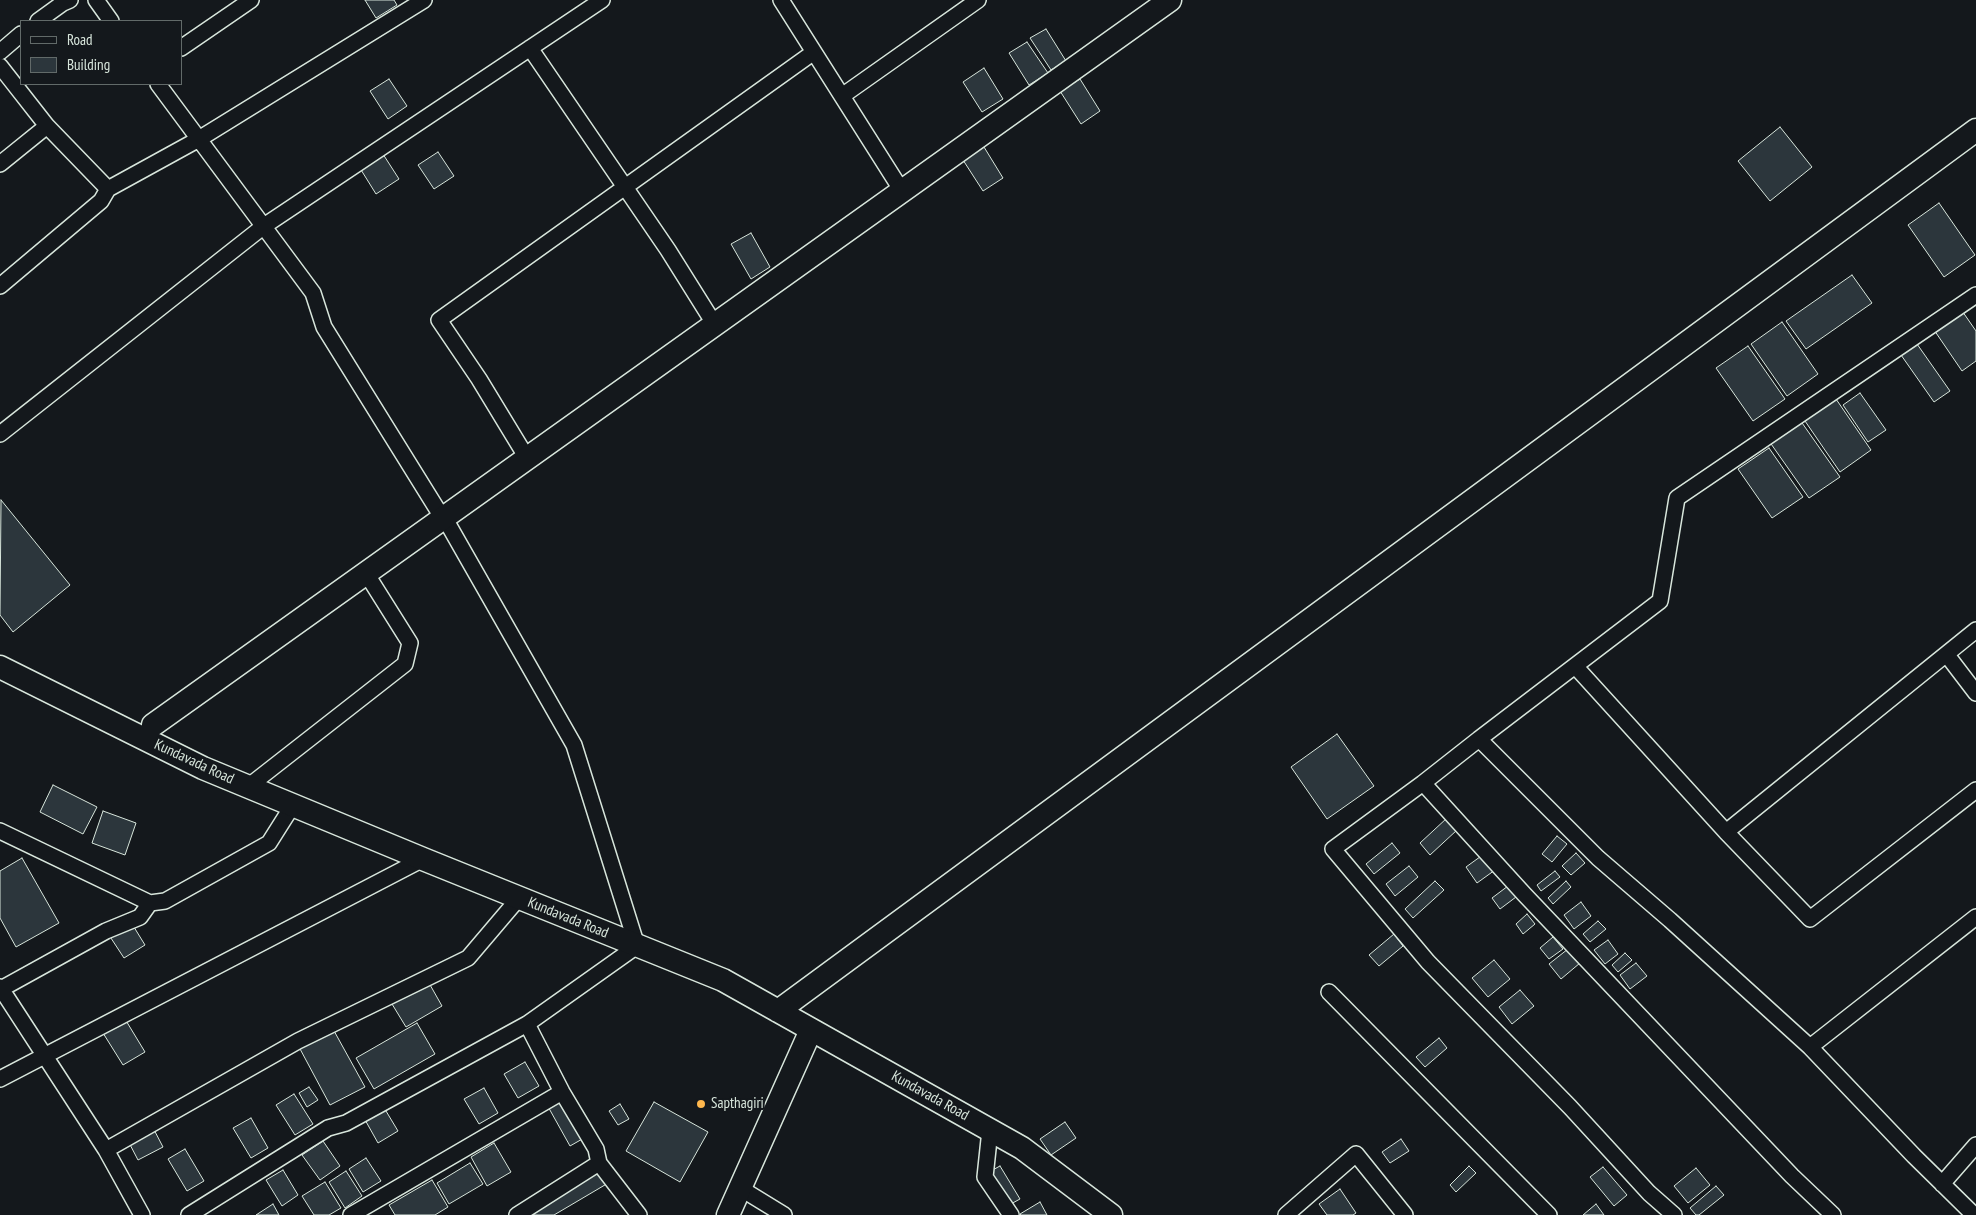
<!DOCTYPE html>
<style>
body{margin:0}
#map{position:relative;width:1976px;height:1215px;overflow:hidden;background:#14181c;font-family:"PT Sans Narrow",sans-serif}
canvas{display:block}
.legend{position:absolute;left:20px;top:20px;width:162px;height:65px;box-sizing:border-box;background:#14181c;border:1px solid #626a69;margin:0;padding:6px 9px;list-style:none;font-size:15px;color:#d8e6dc}
.legend li{display:flex;align-items:center;gap:10px;height:25px}
.legend b{width:25px;border:1px solid #626a69}
</style>
<div id="map">
<canvas width="1976" height="1215"></canvas>
<ul class="legend">
<li><b style="height:6px;background:#14181c"></b>Road</li>
<li><b style="height:14px;background:#2c363c"></b>Building</li>
</ul>
</div>
<script>
const c = document.querySelector('canvas').getContext('2d');
c.lineJoin = 'round';
function fillPath(path, color) { c.fillStyle = color; c.fill(path, 'evenodd'); }
const shape = rows => new Path2D(rows.map(r => 'M' + r).join(''));
function trace(path, color, width, dash) { c.strokeStyle = color; c.lineWidth = width; c.lineCap = dash ? 'butt' : 'round'; c.setLineDash(dash || []); c.stroke(path); }
function write(font, color, halo, rows, align = 'center') {
  c.font = font + ' "PT Sans Narrow",sans-serif'; c.lineWidth = 4; c.setLineDash([]); c.textBaseline = 'middle'; c.strokeStyle = halo; c.fillStyle = color; for (const [text, x, y, turn = 0] of rows) {
    c.save(); c.translate(x, y); c.rotate((+turn || 0) * Math.PI / 180); c.textAlign = isNaN(turn) ? turn : align; if (halo) c.strokeText(text, 0, 0); c.fillText(text, 0, 0); c.restore();
  }
}
const building = shape([
 [365,0,394,0,397,5,376,18,365,0],
 [1046,29,1066,61,1051,70,1030,38,1046,29],
 [1027,42,1048,73,1029,85,1009,53,1027,42],
 [984,68,1003,99,982,112,963,82,984,68],
 [389,79,407,106,388,119,370,91,389,79],
 [1080,79,1100,111,1081,124,1060,91,1080,79],
 [1780,127,1812,167,1770,201,1738,161,1780,127],
 [984,147,1003,178,983,191,963,160,984,147],
 [381,151,399,179,376,194,358,165,381,151],
 [438,152,454,176,434,189,418,165,438,152],
 [1939,203,1975,255,1944,277,1908,225,1939,203],
 [751,233,770,267,751,279,731,244,751,233],
 [1852,275,1872,303,1806,349,1786,321,1852,275],
 [1958,305,1976,331,1976,361,1962,371,1930,324,1958,305],
 [1782,322,1818,374,1787,396,1751,344,1782,322],
 [1910,334,1950,391,1934,402,1894,345,1910,334],
 [1748,346,1785,399,1753,421,1716,368,1748,346],
 [1860,393,1886,430,1868,442,1843,405,1860,393],
 [1836,399,1871,450,1840,472,1805,421,1836,399],
 [1800,420,1840,477,1809,498,1769,441,1800,420],
 [1769,448,1803,497,1772,518,1738,469,1769,448],
 [1,500,70,585,13,632,0,615,1,500],
 [1337,734,1374,786,1327,819,1291,767,1337,734],
 [53,785,97,807,83,834,40,812,53,785],
 [103,811,136,823,125,855,92,843,103,811],
 [1447,818,1457,830,1430,855,1420,843,1447,818],
 [1557,836,1567,844,1552,862,1542,854,1557,836],
 [1392,843,1400,853,1374,874,1366,864,1392,843],
 [1576,853,1585,863,1571,875,1562,866,1576,853],
 [1484,854,1495,870,1477,883,1466,867,1484,854],
 [22,858,59,923,16,947,0,918,0,871,22,858],
 [1409,866,1418,877,1395,896,1386,884,1409,866],
 [1555,871,1560,877,1541,891,1537,885,1555,871],
 [1435,881,1444,890,1413,918,1405,909,1435,881],
 [1566,881,1571,887,1553,904,1548,898,1566,881],
 [1508,886,1516,897,1500,909,1492,898,1508,886],
 [1581,902,1591,916,1574,929,1564,915,1581,902],
 [1527,914,1535,924,1523,934,1516,924,1527,914],
 [129,919,145,945,124,958,107,932,129,919],
 [1598,921,1606,929,1590,942,1583,934,1598,921],
 [1394,934,1403,946,1379,966,1369,955,1394,934],
 [1553,937,1563,949,1549,959,1540,948,1553,937],
 [1608,940,1618,954,1605,964,1594,950,1608,940],
 [1568,949,1580,963,1561,979,1549,964,1568,949],
 [1625,953,1632,960,1618,972,1612,965,1625,953],
 [1494,960,1510,979,1488,997,1472,978,1494,960],
 [1636,963,1647,976,1630,989,1620,975,1636,963],
 [429,983,442,1006,406,1027,392,1004,429,983],
 [1520,990,1534,1006,1512,1024,1499,1007,1520,990],
 [125,1019,145,1052,123,1065,103,1033,125,1019],
 [417,1023,435,1054,374,1089,356,1058,417,1023],
 [333,1029,365,1087,330,1105,299,1047,333,1029],
 [1439,1038,1447,1048,1425,1067,1416,1057,1439,1038],
 [525,1062,539,1086,518,1098,504,1074,525,1062],
 [309,1087,318,1100,307,1107,299,1093,309,1087],
 [484,1088,498,1113,479,1124,464,1099,484,1088],
 [566,1092,591,1134,570,1146,546,1103,566,1092],
 [294,1094,313,1124,295,1135,276,1105,294,1094],
 [654,1102,708,1132,680,1182,626,1151,654,1102],
 [620,1104,629,1119,618,1125,609,1111,620,1104],
 [383,1106,398,1131,378,1143,364,1118,383,1106],
 [251,1118,268,1148,251,1158,233,1128,251,1118],
 [150,1122,163,1147,138,1160,125,1135,150,1122],
 [1065,1122,1076,1138,1051,1155,1040,1139,1065,1122],
 [1401,1139,1409,1151,1390,1163,1382,1152,1401,1139],
 [323,1141,340,1166,320,1180,302,1155,323,1141],
 [494,1143,511,1172,487,1186,471,1157,494,1143],
 [185,1149,204,1181,187,1191,168,1159,185,1149],
 [366,1158,381,1181,363,1192,349,1169,366,1158],
 [470,1163,483,1184,449,1204,437,1183,470,1163],
 [606,1164,615,1179,554,1215,534,1215,530,1208,606,1164],
 [1000,1166,1020,1199,1009,1205,989,1172,1000,1166],
 [1469,1166,1476,1173,1456,1192,1450,1185,1469,1166],
 [1603,1167,1627,1195,1614,1206,1590,1177,1603,1167],
 [1696,1168,1710,1185,1688,1203,1674,1186,1696,1168],
 [283,1170,298,1195,282,1206,266,1180,283,1170],
 [346,1171,362,1196,345,1208,329,1182,346,1171],
 [432,1180,448,1207,435,1215,395,1215,389,1205,432,1180],
 [325,1182,341,1208,329,1215,314,1215,302,1196,325,1182],
 [1716,1186,1724,1195,1699,1215,1696,1215,1690,1208,1716,1186],
 [1340,1189,1356,1213,1353,1215,1327,1215,1319,1204,1340,1189],
 [1040,1202,1047,1215,1021,1215,1020,1214,1040,1202],
 [273,1204,279,1215,256,1215,273,1204],
 [1596,1204,1604,1215,1583,1215,1596,1204]
]);
fillPath(building, '#2c363c');
trace(building, '#d8e6dc', 1);
const street = shape([
 [96,0,111,21],
 [781,0,902,191],
 [38,21,63,3,70,0],
 [181,48,251,0],
 [530,48,668,250,715,325],
 [0,52,21,34],
 [0,66,47,126,108,189],
 [158,84,313,293,324,327,442,517,444,517,574,745,637,946,527,1024,346,1123,328,1128,189,1215],
 [842,96,978,0],
 [0,164,47,126],
 [0,286,101,201,108,189,199,139,424,0],
 [0,434,264,226,602,0],
 [527,458,479,379,439,320,814,52],
 [1947,655,1976,693],
 [1575,666,1726,832,1976,630],
 [1479,739,1660,601,1677,498,1976,295],
 [1423,783,1479,739,1598,858,1670,920,1810,1047,1914,1156,1974,1215],
 [249,786,405,664,410,643,366,573],
 [0,831,150,903,165,901,269,843,293,805],
 [1726,832,1810,919,1976,790],
 [0,987,106,1150,142,1215],
 [1,989,106,931,140,917,150,903],
 [1329,992,1549,1215],
 [527,1024,562,1092,596,1149,599,1163,639,1215],
 [1810,1047,1976,917],
 [0,1079,423,859],
 [990,1130,985,1177,1011,1215],
 [106,1150,298,1041,468,958,519,898],
 [1942,1184,1976,1145],
 [740,1188,784,1215],
 [351,1215,562,1092],
 [517,1215,599,1163],
 [1286,1215,1356,1154,1405,1215],
 [1674,1215,1649,1193,1570,1107,1428,962,1333,849,1423,783,1524,894,1792,1176,1833,1215]
]);
const secondary = shape([
 [0,667,203,768,423,859,723,980,1022,1148,1111,1215],
 [153,725,1170,0],
 [778,1011,1976,130],
 [728,1215,811,1030]
]);
trace(street, '#d8e6dc', 18);
trace(secondary, '#d8e6dc', 25);
trace(street, '#14181c', 15);
trace(secondary, '#14181c', 22);
for (const [x, y, r, color] of [
 [701,1104,5,"#ffb74d"]
]) { const dot = new Path2D(); dot.arc(x, y, r, 0, 2 * Math.PI); c.fillStyle = color; c.fill(dot); trace(dot, '#14181c', 2); }
write('15px', '#d8e6dc', '#14181c', [
 ["Kundavada Road",194,762,25],
 ["Kundavada Road",568,918,22],
 ["Kundavada Road",930,1096,29]
]);
write('15px', '#d8e6dc', '#14181c', [
 ["Sapthagiri",711,1104]
], 'left');
</script>
